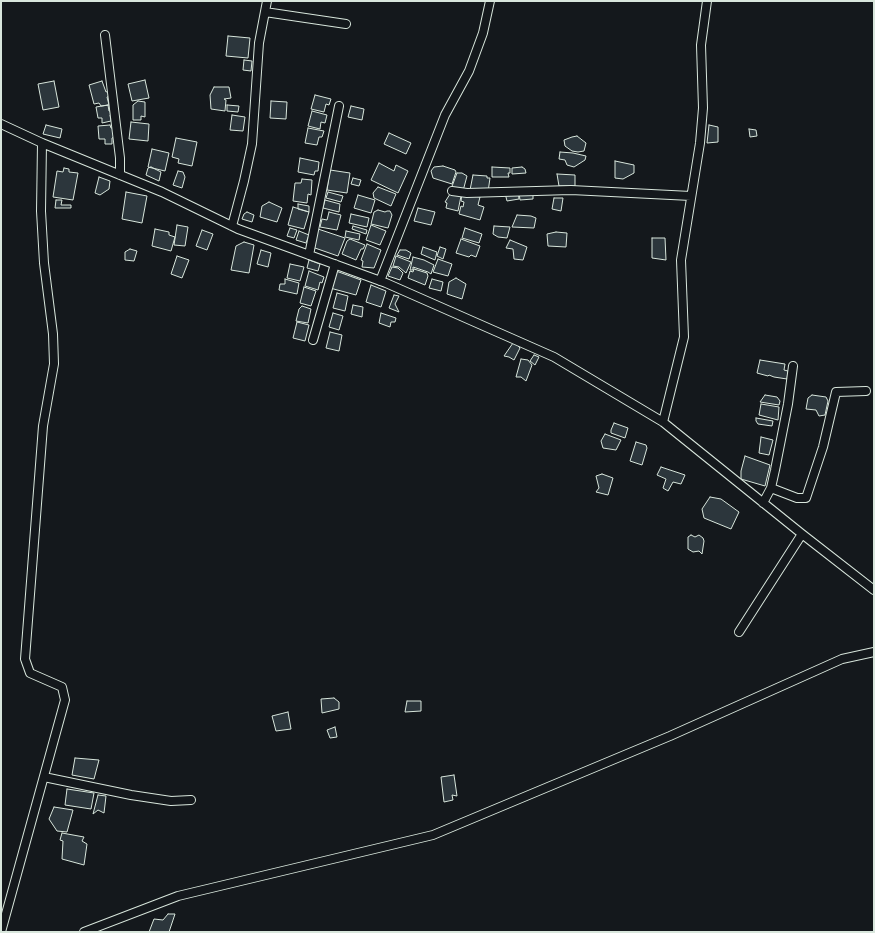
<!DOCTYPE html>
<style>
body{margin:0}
#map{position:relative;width:875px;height:933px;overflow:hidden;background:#14181c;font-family:Barlow,sans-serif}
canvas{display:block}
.frame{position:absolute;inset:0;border:2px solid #d8e6dc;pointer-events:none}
</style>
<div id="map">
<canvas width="875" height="933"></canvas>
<div class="frame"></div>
</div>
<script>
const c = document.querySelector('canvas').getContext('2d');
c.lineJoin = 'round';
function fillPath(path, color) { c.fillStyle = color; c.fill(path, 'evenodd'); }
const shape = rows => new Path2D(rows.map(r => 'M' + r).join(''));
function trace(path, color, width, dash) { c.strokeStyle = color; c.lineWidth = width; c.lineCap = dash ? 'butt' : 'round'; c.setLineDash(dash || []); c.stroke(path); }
const building = shape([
 [228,36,250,38,248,58,226,56,228,36],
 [244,60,252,61,251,71,243,70,244,60],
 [145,80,149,98,132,101,128,84,145,80],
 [54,81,59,107,43,110,38,84,54,81],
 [102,81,106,92,109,91,110,96,107,97,109,105,101,106,99,103,94,104,89,85,102,81],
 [214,87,229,87,231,98,224,99,226,100,225,111,211,109,210,95,214,87],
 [315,95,331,99,329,105,326,104,324,112,311,109,315,95],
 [138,101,145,102,145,117,141,116,141,120,133,120,133,105,138,101],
 [271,101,287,102,286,119,270,118,271,101],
 [108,105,109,111,112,111,113,115,110,115,111,121,102,123,102,118,98,118,96,107,108,105],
 [227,105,239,106,238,112,227,111,227,105],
 [351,106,364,109,362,120,348,117,351,106],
 [312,111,327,115,325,123,321,122,320,129,308,126,312,111],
 [232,115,245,117,243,131,230,130,232,115],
 [131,122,149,124,148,141,129,139,131,122],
 [46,125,62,129,60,138,43,134,46,125],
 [110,125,111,128,113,128,114,137,112,138,112,144,105,144,105,139,99,139,98,126,110,125],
 [709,125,718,127,718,142,707,143,709,125],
 [308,128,324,131,322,137,319,137,317,145,305,143,308,128],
 [749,129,756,130,757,136,750,137,749,129],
 [389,133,411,143,406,154,384,144,389,133],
 [577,136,586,143,584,151,578,152,572,151,565,146,564,140,572,137,577,136],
 [176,138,197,142,192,166,178,163,179,159,172,157,176,138],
 [152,149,169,153,165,171,148,167,152,149],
 [560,152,573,153,586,156,585,160,574,167,567,165,565,160,559,159,560,152],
 [300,158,319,162,318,171,315,171,314,175,298,172,300,158],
 [615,161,634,165,634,173,623,179,615,178,615,161],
 [379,163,394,171,396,165,408,171,398,193,371,180,379,163],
 [443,166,455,170,456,172,452,184,433,178,431,171,434,167,443,166],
 [151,167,161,172,159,181,146,175,148,168,151,167],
 [492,167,510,168,510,173,508,173,509,177,492,177,492,167],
 [522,167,525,169,526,173,512,174,512,168,522,167],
 [64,168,69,169,69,172,78,173,73,200,53,197,57,171,63,172,64,168],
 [330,170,350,173,347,193,327,190,330,170],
 [178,171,183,172,185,177,182,188,173,185,178,171],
 [457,173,462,173,467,176,463,191,451,189,457,173],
 [557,174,575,175,575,186,559,186,557,174],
 [473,175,487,176,487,178,490,178,488,192,470,190,473,175],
 [99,177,110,181,109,189,100,195,95,193,99,177],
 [353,178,361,180,359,186,351,184,353,178],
 [302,179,312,180,311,195,308,194,307,203,293,201,295,183,301,183,302,179],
 [378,187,396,194,391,206,374,198,373,193,378,187],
 [518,191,519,199,507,201,505,193,518,191],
 [126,192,147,196,142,223,122,219,126,192],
 [328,192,343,196,341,202,326,198,328,192],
 [533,192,533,199,520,200,519,193,533,192],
 [450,194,461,196,458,211,446,208,447,203,445,202,450,194],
 [462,194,480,197,478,205,484,207,480,220,459,214,461,206,463,207,464,202,461,201,462,194],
 [358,195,375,200,371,213,354,208,358,195],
 [554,198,563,198,561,211,552,209,554,198],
 [56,200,62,200,61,205,71,205,71,208,55,208,56,200],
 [325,200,340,204,339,212,323,208,325,200],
 [269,202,282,208,277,222,260,217,262,206,269,202],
 [298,204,309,206,309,212,298,209,298,204],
 [293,207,309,212,304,229,288,225,293,207],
 [418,208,435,212,431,225,414,221,418,208],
 [378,210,385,212,387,211,390,211,392,215,388,228,371,224,374,212,378,210],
 [247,212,254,215,252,222,242,219,244,214,247,212],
 [329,212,341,215,337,230,320,227,322,219,327,220,329,212],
 [351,214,369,218,367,227,349,223,351,214],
 [517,215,531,216,536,218,534,228,512,227,517,215],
 [177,225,188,227,185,246,174,245,177,225],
 [371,225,386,231,380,245,366,240,371,225],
 [353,226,367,230,366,234,352,229,353,226],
 [494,226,510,227,507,238,498,237,493,234,494,226],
 [290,228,297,230,294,238,287,236,290,228],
 [465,228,482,234,479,243,462,238,465,228],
 [155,229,169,232,169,235,175,237,171,251,152,246,155,229],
 [318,229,345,238,338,256,312,247,318,229],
 [202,230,213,234,207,250,196,246,202,230],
 [299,231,309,235,306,243,296,240,299,231],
 [346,231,360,234,359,240,345,237,346,231],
 [556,232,567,233,566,247,548,246,547,234,556,232],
 [652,238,665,238,666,260,652,258,652,238],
 [350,239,365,245,363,249,361,249,356,260,342,254,347,241,350,239],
 [461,239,480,246,476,257,471,255,469,257,456,253,461,239],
 [510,240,527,247,523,260,514,259,513,249,506,248,510,240],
 [244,242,254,245,249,273,231,270,236,246,244,242],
 [367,244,381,250,374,268,362,267,363,261,361,260,367,244],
 [423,247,437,252,435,260,421,254,423,247],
 [440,247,446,249,443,259,437,256,440,247],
 [130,249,137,251,134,261,125,260,125,252,130,249],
 [261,250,271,253,268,267,257,264,261,250],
 [400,250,406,250,411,253,409,259,397,255,400,250],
 [177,256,189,260,182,278,171,274,177,256],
 [396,256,411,262,406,273,399,267,393,266,396,256],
 [413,257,424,260,434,265,431,274,428,272,413,267,413,270,410,270,413,257],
 [438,259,452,264,448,276,433,272,438,259],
 [309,260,320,264,318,271,307,268,309,260],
 [290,264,304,267,300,281,287,278,290,264],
 [392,267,398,268,403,273,400,280,388,276,392,267],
 [414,269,427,273,428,276,425,285,408,278,410,271,413,272,414,269],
 [309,271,324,277,322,283,320,282,318,290,305,286,309,271],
 [336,271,361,280,356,295,330,288,336,271],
 [456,278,466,284,462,299,447,294,449,282,456,278],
 [285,279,299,283,297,294,279,290,280,284,285,284,285,279],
 [432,279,443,282,441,291,429,288,432,279],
 [371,285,386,291,381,307,366,302,371,285],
 [304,287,316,291,311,306,300,303,304,287],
 [337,293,348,296,345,311,333,308,337,293],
 [394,295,399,296,395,304,399,312,389,308,394,295],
 [353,305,363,307,362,317,351,314,353,305],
 [302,306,311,309,308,323,296,321,299,309,302,306],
 [333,313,343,316,339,330,329,327,333,313],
 [381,313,396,318,395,322,391,322,390,327,379,323,381,313],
 [297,322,309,325,305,341,293,338,297,322],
 [330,332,342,335,339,351,326,348,330,332],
 [513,343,516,344,520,348,514,360,509,357,504,356,513,343],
 [534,355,539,357,535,365,530,361,534,355],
 [521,359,528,360,532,365,526,381,521,377,516,377,521,359],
 [760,360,785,364,784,370,788,371,787,379,774,377,769,375,768,376,757,373,760,360],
 [765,395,777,397,780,401,779,405,760,402,765,395],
 [812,395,826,397,828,401,825,415,819,416,816,410,806,409,808,398,812,395],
 [761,404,779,407,778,420,759,415,761,404],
 [756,418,773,421,772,426,758,424,756,421,756,418],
 [614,423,628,428,625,438,611,433,611,430,614,423],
 [605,434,621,440,616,450,603,448,601,441,605,434],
 [761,437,773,440,769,455,759,453,761,437],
 [636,442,646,445,647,448,642,465,630,461,636,442],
 [745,456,770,465,765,486,741,479,741,471,745,456],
 [661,467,685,475,681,484,673,482,668,491,663,488,666,479,657,475,661,467],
 [602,474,613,478,608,495,596,492,599,488,596,476,602,474],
 [710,497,721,499,739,512,731,529,704,518,702,509,710,497],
 [691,535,695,537,699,535,703,538,704,541,702,554,699,551,693,552,688,549,688,537,691,535],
 [334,698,339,702,339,709,322,713,321,699,334,698],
 [407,701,421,701,421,711,405,712,407,701],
 [288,712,291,729,276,731,272,716,288,712],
 [335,727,337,737,330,738,327,730,335,727],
 [75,758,99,760,94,779,72,775,75,758],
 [454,775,457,796,452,795,453,800,444,802,441,777,454,775],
 [67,789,94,793,91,809,65,805,67,789],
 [98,795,106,796,104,813,98,810,93,814,98,795],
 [54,807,73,810,67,832,57,831,49,819,54,807],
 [62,833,84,837,82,841,87,844,84,865,62,859,63,841,60,840,62,833],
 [168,914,175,914,169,932,149,932,154,919,163,920,168,914]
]);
fillPath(building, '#2c363c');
trace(building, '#d8e6dc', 1);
const minor = shape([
 [265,12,346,24],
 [105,35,120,158,120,175],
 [1,124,42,143,162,192,238,229,386,283,554,357,663,422,802,534,874,590],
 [452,191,467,193,571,190,691,196],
 [232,226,244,181,252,144,259,43,267,1],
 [309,255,339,106],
 [380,281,445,115,469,71,483,33,490,1],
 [313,340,335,264],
 [663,422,684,337,681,260,700,143,703,108,701,45,707,1],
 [771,488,797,498,806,498,823,447,836,392,866,391],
 [763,503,771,488,775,470,788,404,793,366],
 [739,632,802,534],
 [44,777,131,795,171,801,191,800],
 [1,932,65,700,62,687,30,673,25,659,43,426,54,364,53,334,44,263,41,211,42,143],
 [84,932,178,896,433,835,670,736,842,659,874,652]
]);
trace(minor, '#d8e6dc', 10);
trace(minor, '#14181c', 8);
</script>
